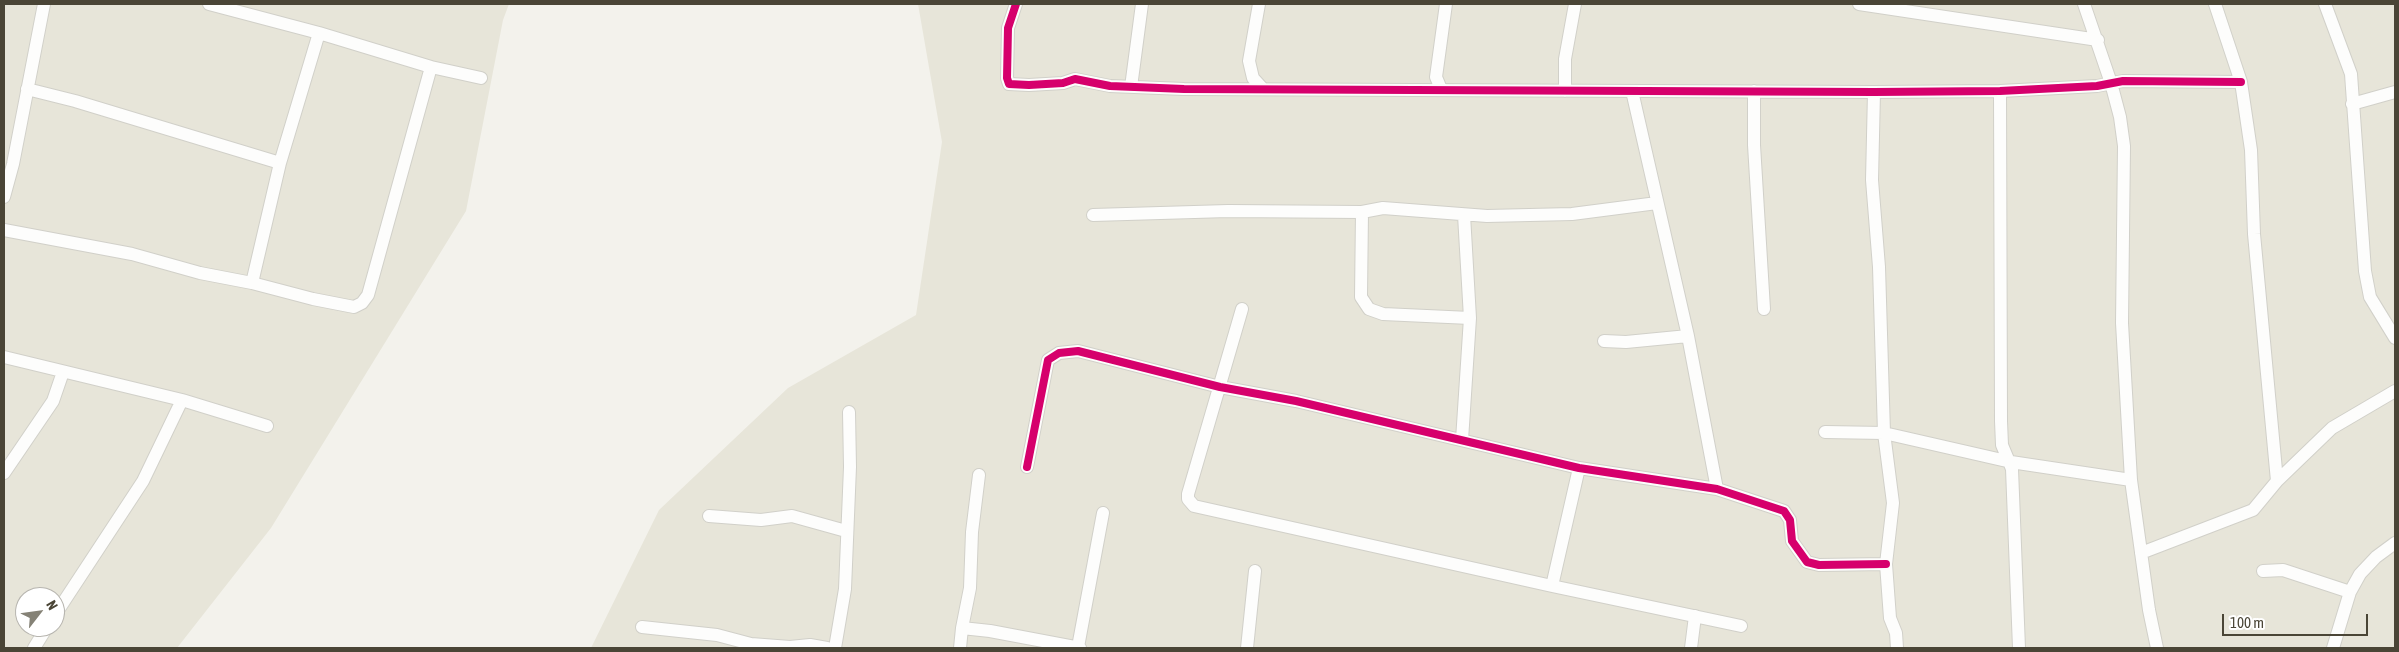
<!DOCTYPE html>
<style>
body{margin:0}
#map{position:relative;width:2399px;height:652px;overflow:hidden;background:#f3f2ec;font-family:"Asap Condensed",sans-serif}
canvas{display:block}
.frame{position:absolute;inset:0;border:5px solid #4a4536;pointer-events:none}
.north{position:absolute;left:15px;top:587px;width:50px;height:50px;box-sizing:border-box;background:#fff;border:1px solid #b7b5af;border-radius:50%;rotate:60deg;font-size:14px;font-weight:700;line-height:20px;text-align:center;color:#4a4536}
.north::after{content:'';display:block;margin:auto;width:18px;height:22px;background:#858276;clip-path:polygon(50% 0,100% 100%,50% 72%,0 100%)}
.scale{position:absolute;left:2222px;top:614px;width:146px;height:22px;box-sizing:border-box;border:2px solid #4a4536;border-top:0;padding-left:6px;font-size:15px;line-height:18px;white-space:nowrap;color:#4a4536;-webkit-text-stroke:4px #fff;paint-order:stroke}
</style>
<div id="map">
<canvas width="2399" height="652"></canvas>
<div class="frame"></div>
<div class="north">N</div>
<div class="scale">100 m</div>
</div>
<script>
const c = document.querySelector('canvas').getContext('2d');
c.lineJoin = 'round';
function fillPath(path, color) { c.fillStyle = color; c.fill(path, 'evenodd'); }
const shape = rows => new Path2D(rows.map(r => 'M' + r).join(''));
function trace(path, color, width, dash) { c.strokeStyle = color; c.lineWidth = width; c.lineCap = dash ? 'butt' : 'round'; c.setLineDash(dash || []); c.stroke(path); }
fillPath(shape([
 [4,4,509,4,503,20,466,211,271,528,177,648,4,648],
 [25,597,55,597,55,627,25,627],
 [918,4,2395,4,2395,648,591,648,659,510,788,388,916,315,942,142]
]), '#e7e5d9');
const minor = shape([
 [1016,4,1008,28,1007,78,1009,84,1029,85,1063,83,1075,79,1110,86,1184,89,1874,92,2000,91,2097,86,2123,81,2241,82],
 [1259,4,1249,61,1253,78,1263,89],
 [1859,4,2098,40],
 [2084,4,2111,83,2120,117,2124,146,2122,323,2131,480,2149,610,2157,648],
 [2215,4,2241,82,2251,150,2254,234,2277,481],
 [2325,4,2351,74,2365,271,2370,297,2395,338],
 [431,67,481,78],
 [1131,87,1142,4],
 [27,89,75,101,280,163],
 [1441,89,1436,77,1446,4],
 [1565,91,1565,59,1575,4],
 [1632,91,1688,336,1717,489],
 [1754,91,1754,145,1764,309],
 [2000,91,2001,421,2002,445,2012,469,2019,648],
 [1874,92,1872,180,1879,267,1884,433,1893,503,1886,564,1890,618,1896,633,1897,648],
 [2352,104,2395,92],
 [4,197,13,164,44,4],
 [1362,212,1361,297,1369,309,1383,314,1470,318],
 [1093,215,1228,211,1362,212,1383,208,1487,216,1572,214,1657,203],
 [4,230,132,254,200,273,252,283,313,299,354,307,362,303,368,295,431,67,319,33,209,4],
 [252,283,280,163,319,33],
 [1242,309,1188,494,1188,499,1194,506,1552,586,1741,626],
 [1604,341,1626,342,1688,336],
 [4,357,182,400,267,426],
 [1825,432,1884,433,2011,462,2131,480],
 [1462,440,1470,318,1464,215],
 [1027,467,1048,360,1059,353,1078,351,1220,387,1296,401,1579,468,1717,489,1784,511,1790,520,1792,541,1807,562,1819,565,1886,564],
 [4,473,53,401,63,372],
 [709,516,761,520,792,516,846,531],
 [2141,553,2253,510,2277,481,2332,428,2395,391],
 [2263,571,2283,570,2350,592],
 [1552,586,1579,468],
 [55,615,143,481,182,400],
 [642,627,717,635,751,644,790,647,810,645,827,648],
 [962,628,990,631,1080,648],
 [1078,647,1103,513],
 [34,648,47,627],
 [835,648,845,589,850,467,849,412],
 [960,648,962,628,970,588,972,532,979,475],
 [1247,648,1255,571],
 [1691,648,1695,616],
 [2333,648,2350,592,2360,574,2376,557,2395,543]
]);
trace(minor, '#d1d0c9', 14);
trace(minor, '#fdfdfc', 12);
trace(shape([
 [1016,4,1008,28,1007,78,1009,84,1029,85,1063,83,1075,79,1110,86,1184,89,1874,92,2000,91,2097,86,2123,81,2241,82],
 [1027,467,1048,360,1059,353,1078,351,1220,387,1296,401,1579,468,1717,489,1784,511,1790,520,1792,541,1807,562,1819,565,1886,564]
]), '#d6006c', 8);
</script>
